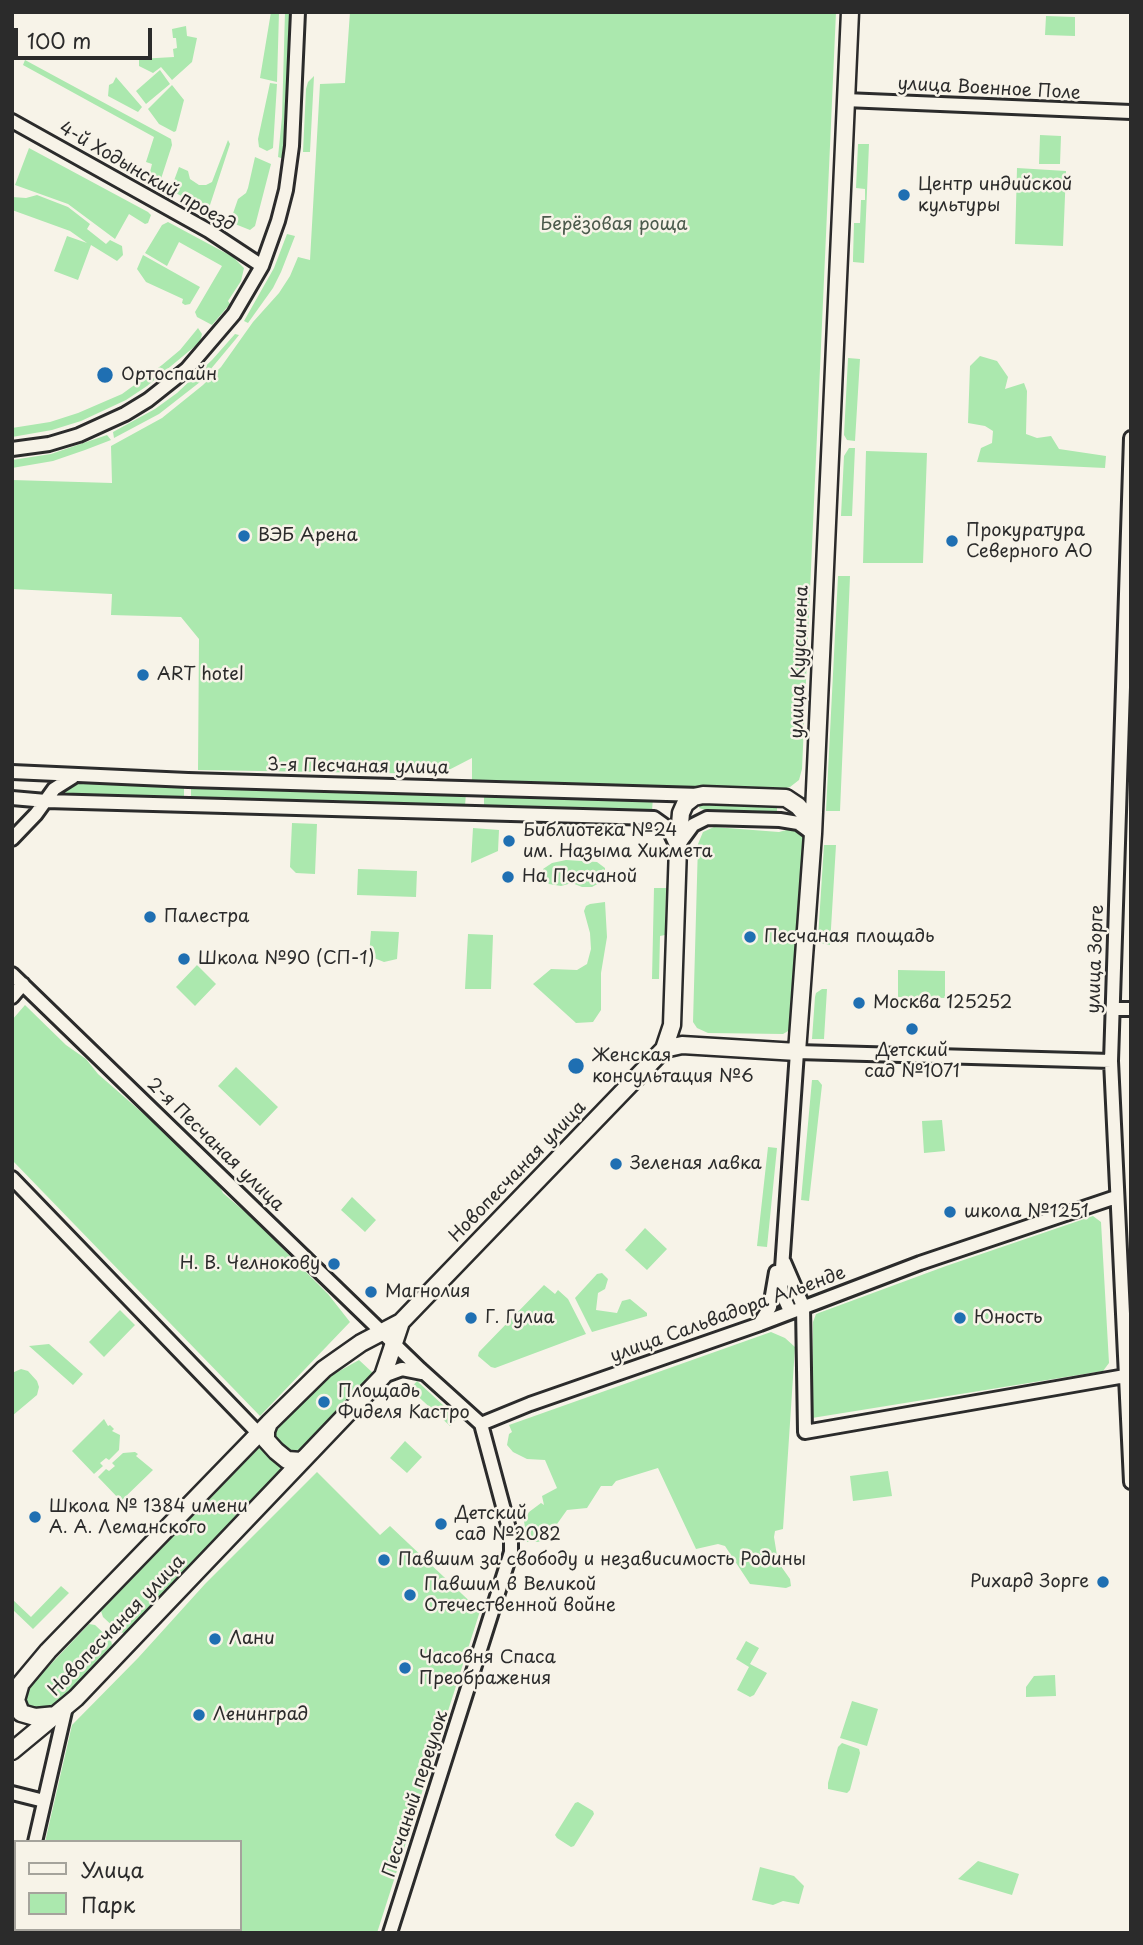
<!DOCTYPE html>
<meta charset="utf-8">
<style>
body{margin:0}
#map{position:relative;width:1143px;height:1945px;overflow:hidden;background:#f7f3e8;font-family:"Playpen Sans",sans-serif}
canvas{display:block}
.frame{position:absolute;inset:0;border:14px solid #2b2b2b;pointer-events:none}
.legend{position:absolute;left:14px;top:1840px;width:228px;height:91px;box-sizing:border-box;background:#f7f3e8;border:2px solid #a5a39c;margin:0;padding:9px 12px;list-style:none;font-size:21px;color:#2b2b2b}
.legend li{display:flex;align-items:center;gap:14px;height:35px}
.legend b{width:35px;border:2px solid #a5a39c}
.scale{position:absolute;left:14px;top:28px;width:138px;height:32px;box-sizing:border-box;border:4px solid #2b2b2b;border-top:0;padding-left:9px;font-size:21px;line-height:24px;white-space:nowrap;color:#2b2b2b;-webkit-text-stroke:5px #f7f3e8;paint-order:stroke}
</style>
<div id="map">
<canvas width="1143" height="1945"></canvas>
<div class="frame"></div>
<ul class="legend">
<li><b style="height:9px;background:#f7f3e8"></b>Улица</li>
<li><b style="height:19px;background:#abe8ae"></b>Парк</li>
</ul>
<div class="scale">100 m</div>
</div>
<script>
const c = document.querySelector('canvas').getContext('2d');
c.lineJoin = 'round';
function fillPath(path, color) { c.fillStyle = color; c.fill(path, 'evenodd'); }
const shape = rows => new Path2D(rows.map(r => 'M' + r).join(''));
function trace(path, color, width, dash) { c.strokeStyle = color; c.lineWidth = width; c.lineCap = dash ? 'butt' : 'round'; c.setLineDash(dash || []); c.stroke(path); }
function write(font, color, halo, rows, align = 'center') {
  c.font = font + ' "Playpen Sans",sans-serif'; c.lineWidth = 5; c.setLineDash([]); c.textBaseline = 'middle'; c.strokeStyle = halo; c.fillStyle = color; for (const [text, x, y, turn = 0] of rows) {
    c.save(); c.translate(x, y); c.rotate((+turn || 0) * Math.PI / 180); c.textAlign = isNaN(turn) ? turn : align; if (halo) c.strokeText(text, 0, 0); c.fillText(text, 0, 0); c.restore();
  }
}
fillPath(shape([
 [271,12,279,12,277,82,260,78],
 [285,12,294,12,286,155,281,158,278,157,282,117],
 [350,12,836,12,802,769,799,780,790,787,779,790,472,782,472,758,441,774,198,770,199,639,181,617,111,615,112,594,12,589,12,480,112,483,111,446,162,418,203,385,221,367,253,322,279,293,290,276,298,257,310,260,320,84,345,83],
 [1046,16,1075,17,1075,36,1045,35],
 [186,26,187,36,197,38,192,62,172,80,161,67,153,73,139,66,139,59,174,57,173,49,177,48,176,38,173,38,172,29],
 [25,60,171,139,172,145,160,182,142,175,144,170,150,172,152,164,146,162,154,137,23,65],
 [160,70,170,84,146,104,136,91],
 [314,76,310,152,303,152,306,89,308,82],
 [116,77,142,107,138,112,108,96,109,85,113,83],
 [270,83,277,84,273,148,267,151,259,147,258,139],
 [172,85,184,100,176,131,174,132,159,124,148,109],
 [1040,135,1061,136,1060,164,1039,164],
 [228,140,230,144,209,208,203,208,174,192,172,186,179,167,188,171,190,179,199,185,206,185,212,182],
 [858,144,869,144,864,263,853,262,853,258,854,223,860,223,861,200,865,200,865,189,856,188],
 [29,148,148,212,151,215,148,223,145,224,129,214,115,239,68,204,15,185],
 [255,157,271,164,255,226,250,230,230,222,238,199,246,193,248,188],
 [1017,168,1066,171,1063,246,1015,244],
 [37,195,68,207,90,224,87,229,106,244,110,240,122,246,123,255,117,261,91,245,78,280,54,271,67,236,87,243,70,231,12,210,12,197,26,198],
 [168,222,233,257,244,268,241,281,228,301,230,304,212,325,197,317,195,312,222,266,179,242,167,266,145,253,162,225],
 [287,234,295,236,281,272,273,288,248,323,244,321,274,268],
 [143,255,200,287,190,304,185,305,182,303,183,299,146,282,137,269],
 [198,328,202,334,200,342,147,386,126,400,81,421,52,430,12,437,12,428,50,422,78,413,122,394,162,365,180,350],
 [235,334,239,335,235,340,200,382,159,414,114,438,113,432,155,409,177,393,212,360],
 [980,356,997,361,1008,377,1005,389,1024,383,1027,391,1026,434,1037,438,1051,436,1059,449,1106,456,1105,468,977,462,981,448,992,443,993,431,985,426,968,423,970,366],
 [848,358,860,359,855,441,847,440,844,435],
 [107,435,111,440,85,450,53,461,12,468,12,460,51,454],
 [849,448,855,448,852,516,841,516,844,456],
 [866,451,927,453,923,563,863,563],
 [838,576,850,576,840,811,826,811],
 [81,783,184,785,184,798,58,794,69,786],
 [191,785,466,793,465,806,191,798],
 [484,793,653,797,652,811,484,806],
 [777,802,777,813,708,811,699,808,701,803],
 [292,823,317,824,315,874,296,873,290,867],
 [714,827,779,832,794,828,807,834,794,1022,790,1030,783,1034,708,1033,697,1028,693,1022,698,844,703,832],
 [473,828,499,830,498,851,471,863],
 [824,845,836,845,830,945,821,943,818,938],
 [566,860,597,862,605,868,605,873,601,882,592,887,582,887,572,883,561,886,549,884,544,878,543,869,552,863],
 [358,869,417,871,416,897,357,895],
 [654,888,666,888,665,935,660,936,659,979,652,979],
 [605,902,607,937,601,973,601,1010,593,1022,576,1023,533,984,551,969,577,970,587,964,591,949,590,933,584,911,586,906,590,904],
 [371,931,399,932,397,959,384,962,369,956],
 [468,934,493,935,491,989,465,989],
 [197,965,216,984,195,1006,176,987],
 [898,970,945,971,945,998,898,997],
 [822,989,827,989,824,1039,812,1039,815,997,816,993],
 [25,1005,66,1045,86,1059,98,1074,170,1137,194,1162,215,1177,223,1193,251,1217,328,1294,350,1322,260,1416,12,1160,12,1020],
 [236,1067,278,1107,260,1126,218,1086],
 [812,1080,818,1080,822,1085,809,1201,801,1200],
 [942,1120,945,1151,924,1153,922,1121],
 [768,1147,777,1148,767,1247,757,1246],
 [352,1197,376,1220,365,1232,341,1210],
 [1093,1216,1101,1222,1109,1363,1103,1371,812,1418,813,1322,816,1314,946,1266],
 [645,1228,667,1249,647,1270,625,1250],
 [602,1273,608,1279,605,1289,598,1293,596,1310,617,1313,622,1301,630,1299,647,1313,647,1316,592,1332,575,1298,597,1274],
 [544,1285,555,1294,558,1290,568,1299,586,1334,495,1368,491,1367,478,1356,479,1352],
 [120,1310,135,1325,104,1357,89,1342],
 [771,1332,785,1338,795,1347,783,1529,775,1531,774,1537,778,1562,790,1579,791,1586,786,1588,750,1584,725,1546,718,1544,696,1549,658,1468,616,1481,612,1486,601,1486,587,1508,567,1510,547,1538,538,1542,527,1542,524,1521,529,1512,541,1503,544,1505,542,1496,557,1488,545,1460,527,1459,513,1452,507,1445,509,1434,512,1432,509,1425],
 [49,1344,83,1374,73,1385,29,1346],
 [359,1360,373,1373,296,1454,291,1455,274,1438,274,1432,327,1378],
 [21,1369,28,1371,37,1381,39,1387,37,1395,12,1416,12,1373],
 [417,1381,457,1418,450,1426,410,1389],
 [104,1419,108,1426,110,1425,114,1429,112,1431,120,1435,119,1450,109,1460,106,1458,100,1463,103,1466,94,1474,72,1451],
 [405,1441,422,1457,407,1473,390,1458],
 [259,1448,265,1449,281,1464,282,1469,125,1633,119,1632,103,1617,101,1611],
 [135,1452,138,1454,136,1456,153,1470,121,1501,98,1477,106,1469,109,1471,115,1466,112,1463,123,1453],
 [888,1471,892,1496,853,1501,850,1476],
 [317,1472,380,1535,390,1526,480,1611,377,1933,25,1933,26,1929,240,1929,240,1842,45,1842,72,1725,138,1658,205,1584],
 [61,1586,69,1593,33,1629,12,1609,12,1599,31,1617],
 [89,1624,95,1625,111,1640,112,1645,55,1706,47,1710,39,1711,27,1707,24,1703,24,1697,31,1685],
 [746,1641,759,1648,750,1664,767,1673,754,1695,750,1697,737,1690,749,1667,736,1659],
 [1055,1675,1056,1696,1026,1697,1026,1687,1034,1676],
 [852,1701,878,1709,867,1746,840,1738],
 [842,1743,859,1749,860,1753,850,1790,847,1793,828,1789,828,1783,838,1747],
 [578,1802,593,1811,594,1814,574,1846,571,1847,557,1838,555,1835,575,1803],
 [978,1861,1019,1874,1012,1895,958,1879],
 [760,1867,794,1876,804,1886,799,1904,783,1901,773,1905,752,1900]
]), '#abe8ae');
const minor = shape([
 [845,100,1131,112],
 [12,121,209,231,262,266],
 [1131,438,1111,1061,1131,1482],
 [12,449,49,444,79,435,125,414,148,400,187,369,234,314,262,266,278,221,286,190,292,146,298,12],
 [12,772,188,780,701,795],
 [12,798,46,801,654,818,668,828,677,847],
 [12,839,36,814,54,789,73,777],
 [679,844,693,825,707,818,780,820,798,823,813,834],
 [12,974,420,1369,481,1424],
 [12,997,23,984],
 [1112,1009,1131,1009],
 [12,1178,259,1434],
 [784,1262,803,1306,805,1432,1125,1376],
 [790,1311,782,1293,781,1283,797,1052,1111,1061],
 [760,1323,770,1307,776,1272],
 [383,1376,402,1369,422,1373],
 [481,1424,530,1404,760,1324,920,1263,1116,1197],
 [12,1793,44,1801],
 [35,1842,66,1707],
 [17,1933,17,1929],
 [390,1933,511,1552,511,1536,481,1424]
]);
const major = shape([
 [664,1049,682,1045,797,1052,813,834,850,12],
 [269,1423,266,1431,266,1440,276,1451,287,1460,302,1461],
 [20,1686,16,1700,21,1713,35,1717,56,1715],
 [12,1694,48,1651,269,1423,324,1369,361,1343,401,1322,664,1049,672,1025,678,847,681,813,685,804,694,797,703,795,786,798,798,806,804,813,813,834],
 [12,1751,76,1698,383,1376,401,1322]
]);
trace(minor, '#2b2b2b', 18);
trace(major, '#2b2b2b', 21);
trace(minor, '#f7f3e8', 12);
trace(major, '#f7f3e8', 16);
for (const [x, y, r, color] of [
 [904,195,7,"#1f6fb2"],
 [105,375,9,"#1f6fb2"],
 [244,536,7,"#1f6fb2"],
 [952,541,7,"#1f6fb2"],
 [143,675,7,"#1f6fb2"],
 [509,841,7,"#1f6fb2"],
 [508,877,7,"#1f6fb2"],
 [150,917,7,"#1f6fb2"],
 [750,937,7,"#1f6fb2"],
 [184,959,7,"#1f6fb2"],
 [859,1003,7,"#1f6fb2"],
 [912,1029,7,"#1f6fb2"],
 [576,1066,9,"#1f6fb2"],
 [616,1164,7,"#1f6fb2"],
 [950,1212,7,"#1f6fb2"],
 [334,1264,7,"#1f6fb2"],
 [371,1292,7,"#1f6fb2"],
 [471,1318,7,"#1f6fb2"],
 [960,1318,7,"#1f6fb2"],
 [324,1402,7,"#1f6fb2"],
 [35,1517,7,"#1f6fb2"],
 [441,1524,7,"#1f6fb2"],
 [384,1560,7,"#1f6fb2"],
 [1103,1582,7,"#1f6fb2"],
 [410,1595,7,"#1f6fb2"],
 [215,1639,7,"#1f6fb2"],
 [405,1668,7,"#1f6fb2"],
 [199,1715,7,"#1f6fb2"]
]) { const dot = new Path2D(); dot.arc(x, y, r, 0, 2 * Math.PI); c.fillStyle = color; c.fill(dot); trace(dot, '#f7f3e8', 2.5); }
write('18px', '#2b2b2b', '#f7f3e8', [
 ["улица Военное Поле",989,89,3],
 ["4-й Ходынский проезд",147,177,30],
 ["улица Куусинена",800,662,-88],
 ["3-я Песчаная улица",358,767,1],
 ["улица Зорге",1096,959,-88],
 ["2-я Песчаная улица",215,1145,44],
 ["Новопесчаная улица",518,1172,-46],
 ["улица Сальвадора Альенде",728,1315,-20],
 ["Новопесчаная улица",117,1626,-46],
 ["Песчаный переулок",416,1794,-72]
]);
write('18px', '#2b2b2b', '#f7f3e8', [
 ["Центр индийской",918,185],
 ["культуры",918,206],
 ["Ортоспайн",121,375],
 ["Прокуратура",966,531],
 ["Северного АО",966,552],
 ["ВЭБ Арена",258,536],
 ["ART hotel",157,675],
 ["Библиотека №24",523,831],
 ["им. Назыма Хикмета",523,852],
 ["На Песчаной",522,877],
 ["Палестра",164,917],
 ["Песчаная площадь",764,937],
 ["Школа №90 (СП-1)",198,959],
 ["Москва 125252",873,1003],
 ["Детский",912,1051,"center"],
 ["сад №1071",912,1072,"center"],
 ["Женская",592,1056],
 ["консультация №6",592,1077],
 ["Зеленая лавка",630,1164],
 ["школа №1251",964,1212],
 ["Н. В. Челнокову",320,1264,"right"],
 ["Магнолия",385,1292],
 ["Г. Гулиа",485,1318],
 ["Юность",974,1318],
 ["Площадь",338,1392],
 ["Фиделя Кастро",338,1413],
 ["Школа № 1384 имени",49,1507],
 ["А. А. Леманского",49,1528],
 ["Детский",455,1514],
 ["сад №2082",455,1535],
 ["Павшим за свободу и независимость Родины",398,1560],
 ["Рихард Зорге",1089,1582,"right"],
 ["Павшим в Великой",424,1585],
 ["Отечественной войне",424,1606],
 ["Лани",229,1639],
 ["Часовня Спаса",419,1658],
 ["Преображения",419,1679],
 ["Ленинград",213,1715]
], 'left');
write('18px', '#4b5a4c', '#f7f3e8', [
 ["Берёзовая роща",614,225]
]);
</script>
